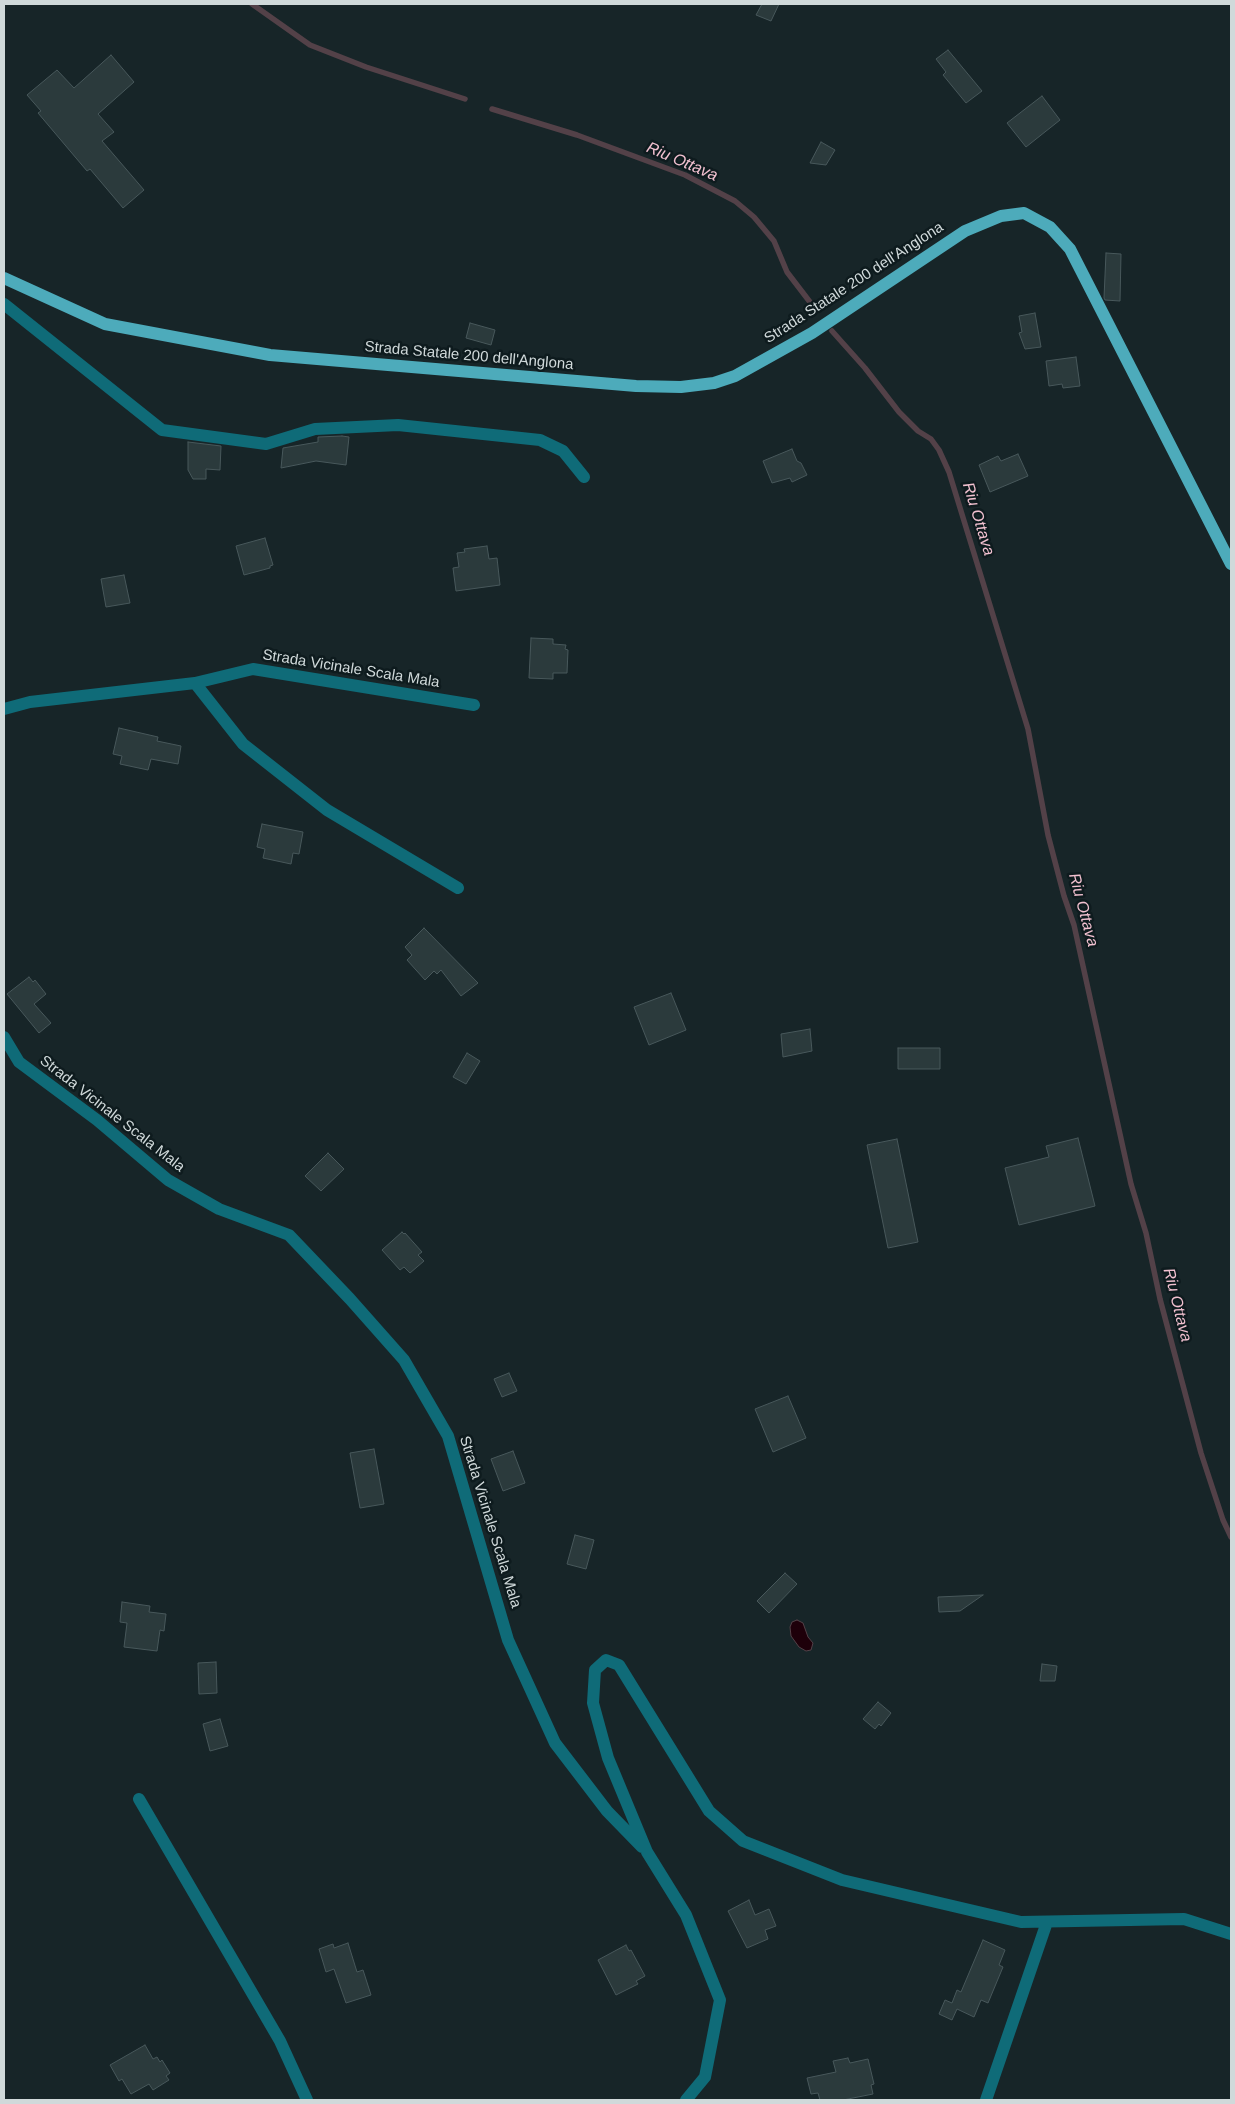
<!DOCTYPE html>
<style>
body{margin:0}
#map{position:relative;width:1235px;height:2104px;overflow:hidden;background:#172528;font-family:Helvetica,sans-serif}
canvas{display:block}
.frame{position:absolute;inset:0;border:5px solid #d0d9da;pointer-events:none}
</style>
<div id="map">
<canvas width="1235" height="2104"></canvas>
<div class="frame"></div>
</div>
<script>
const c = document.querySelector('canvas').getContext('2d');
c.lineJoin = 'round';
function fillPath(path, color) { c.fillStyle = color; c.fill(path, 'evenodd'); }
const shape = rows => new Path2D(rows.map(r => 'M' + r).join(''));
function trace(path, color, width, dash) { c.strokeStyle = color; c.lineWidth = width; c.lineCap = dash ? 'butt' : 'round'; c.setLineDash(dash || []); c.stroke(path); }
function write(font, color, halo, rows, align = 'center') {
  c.font = font + ' Helvetica,sans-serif'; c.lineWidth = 5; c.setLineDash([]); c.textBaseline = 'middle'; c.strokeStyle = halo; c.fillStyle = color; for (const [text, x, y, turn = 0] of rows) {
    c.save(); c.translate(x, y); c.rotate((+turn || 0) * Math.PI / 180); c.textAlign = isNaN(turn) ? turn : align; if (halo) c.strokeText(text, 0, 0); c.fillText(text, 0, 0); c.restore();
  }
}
const water = shape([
 [797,1620,803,1623,808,1637,813,1643,811,1650,806,1651,799,1647,791,1636,790,1627,792,1622,797,1620]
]);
fillPath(water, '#1e000a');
trace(water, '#534148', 1);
trace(shape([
 [252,4,310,45,366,67,465,99],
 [492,109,577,135,685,175,735,201,754,217,774,241,787,272,813,306],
 [832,331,865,368,899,412,918,431,931,439,939,450,949,472,1028,729,1048,835,1064,896,1074,925,1131,1184,1146,1233,1160,1299,1201,1453,1223,1520,1231,1537]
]), '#534148', 5.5);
const building = shape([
 [762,4,779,4,771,21,756,15,762,4],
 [948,50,982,91,966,103,943,75,946,72,936,59,948,50],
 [111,55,134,82,98,114,114,132,102,141,144,190,123,208,90,169,87,171,38,113,41,111,27,95,57,70,74,88,111,55],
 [1042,96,1060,120,1026,147,1007,123,1042,96],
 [821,142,835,150,826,165,810,163,821,142],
 [1106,253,1121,254,1120,301,1105,300,1104,298,1106,253],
 [1035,313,1041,347,1025,349,1019,333,1022,332,1019,316,1035,313],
 [470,323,495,330,491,345,466,338,470,323],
 [1076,357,1080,386,1063,388,1062,384,1049,386,1046,361,1076,357],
 [342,436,349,437,346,465,316,461,281,468,283,448,318,442,318,437,342,436],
 [188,442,221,446,220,470,206,469,206,479,193,479,188,470,188,442],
 [792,449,797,461,801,463,807,475,792,482,790,478,772,483,763,461,792,449],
 [1018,454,1028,476,990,492,979,465,998,456,1001,461,1018,454],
 [265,538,273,565,270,566,270,568,244,575,236,546,265,538],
 [487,546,489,559,497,558,500,585,456,591,453,568,459,567,457,553,465,552,464,549,487,546],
 [124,575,130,603,106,607,101,579,124,575],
 [531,638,553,639,553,644,566,645,565,649,568,650,567,673,553,673,553,679,529,678,531,638],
 [119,728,158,737,157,741,181,746,178,764,151,759,148,770,120,764,122,756,113,754,119,728],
 [262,824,303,832,299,854,293,853,291,864,263,858,265,849,257,847,262,824],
 [424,928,478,983,461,996,441,970,437,974,434,971,425,980,407,960,412,955,405,947,424,928],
 [29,977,33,982,35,980,46,994,34,1004,51,1023,39,1033,7,994,29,977],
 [671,993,686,1030,649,1045,634,1007,671,993],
 [810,1029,812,1051,783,1057,781,1034,810,1029],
 [898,1048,940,1048,940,1069,898,1069,898,1048],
 [467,1053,480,1061,466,1084,453,1077,467,1053],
 [1078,1138,1095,1206,1019,1225,1005,1168,1049,1157,1046,1146,1078,1138],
 [897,1139,918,1242,888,1248,867,1145,897,1139],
 [328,1153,344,1169,321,1191,305,1176,328,1153],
 [402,1232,404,1234,405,1233,422,1252,418,1255,424,1261,410,1273,404,1267,400,1270,382,1250,402,1232],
 [509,1373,517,1391,502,1397,494,1379,509,1373],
 [788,1396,806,1438,773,1452,755,1409,788,1396],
 [374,1449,384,1504,360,1508,350,1453,374,1449],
 [513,1451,525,1483,503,1491,491,1459,513,1451],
 [575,1535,594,1540,586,1569,567,1564,575,1535],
 [785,1573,797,1584,769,1613,757,1601,785,1573],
 [983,1595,960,1611,939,1612,938,1597,983,1595],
 [122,1602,150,1606,149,1612,166,1614,164,1631,160,1630,157,1651,124,1647,127,1623,120,1622,122,1602],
 [216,1662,217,1693,199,1694,198,1663,216,1662],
 [1042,1664,1057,1666,1055,1681,1040,1681,1042,1664],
 [878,1702,891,1713,881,1726,879,1724,875,1729,863,1719,878,1702],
 [220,1719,228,1746,210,1751,203,1724,220,1719],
 [749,1900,755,1915,769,1909,776,1926,765,1930,768,1939,747,1948,728,1911,749,1900],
 [983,1940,1005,1950,999,1965,1003,1967,988,2003,981,2000,974,2017,957,2009,952,2020,939,2014,945,2000,952,2003,957,1990,961,1992,983,1940],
 [348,1943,357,1972,363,1970,371,1995,346,2003,334,1969,326,1972,319,1949,333,1944,334,1948,348,1943],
 [626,1945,629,1951,631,1950,645,1976,636,1981,638,1984,616,1995,598,1960,626,1945],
 [145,2045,153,2059,157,2057,160,2062,162,2060,170,2073,166,2076,169,2080,153,2090,149,2084,131,2094,122,2079,119,2081,110,2065,145,2045],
 [848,2058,850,2063,868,2059,874,2084,871,2085,873,2094,843,2100,820,2100,818,2093,811,2094,807,2078,836,2072,833,2061,848,2058]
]);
fillPath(building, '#2b3a3c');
trace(building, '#48585b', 1);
trace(shape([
 [4,304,162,430,266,444,315,429,398,425,540,440,563,451,584,477],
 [195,683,243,744,327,810,458,888],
 [4,709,30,702,195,683,253,669,474,705],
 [4,1037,19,1062,97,1120,168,1180,219,1209,289,1235,350,1299,404,1360,448,1436,508,1640,555,1743,607,1811,642,1847],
 [139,1799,280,2041,307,2100],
 [686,2100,705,2077,720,2000,686,1915,647,1852,608,1758,593,1703,595,1670,606,1660,619,1665,709,1811,743,1841,842,1880,1021,1922,1184,1919,1231,1934],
 [986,2100,1047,1922]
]), '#0f6b78', 12);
trace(shape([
 [4,278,105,324,270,355,636,386,681,387,714,383,735,376,812,333,965,231,1001,216,1024,213,1050,227,1070,249,1231,564]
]), '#4dabbb', 12);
write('15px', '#d0d9da', '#0e1b1e', [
 ["Strada Statale 200 dell'Anglona",854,283,-33],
 ["Strada Statale 200 dell'Anglona",469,356,5],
 ["Strada Vicinale Scala Mala",351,669,9],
 ["Strada Vicinale Scala Mala",112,1114,38],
 ["Strada Vicinale Scala Mala",490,1522,73]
]);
write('italic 16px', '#f2c1d0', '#0e1b1e', [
 ["Riu Ottava",682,162,23],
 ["Riu Ottava",978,519,73],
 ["Riu Ottava",1083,910,75],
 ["Riu Ottava",1177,1305,76]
]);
</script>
